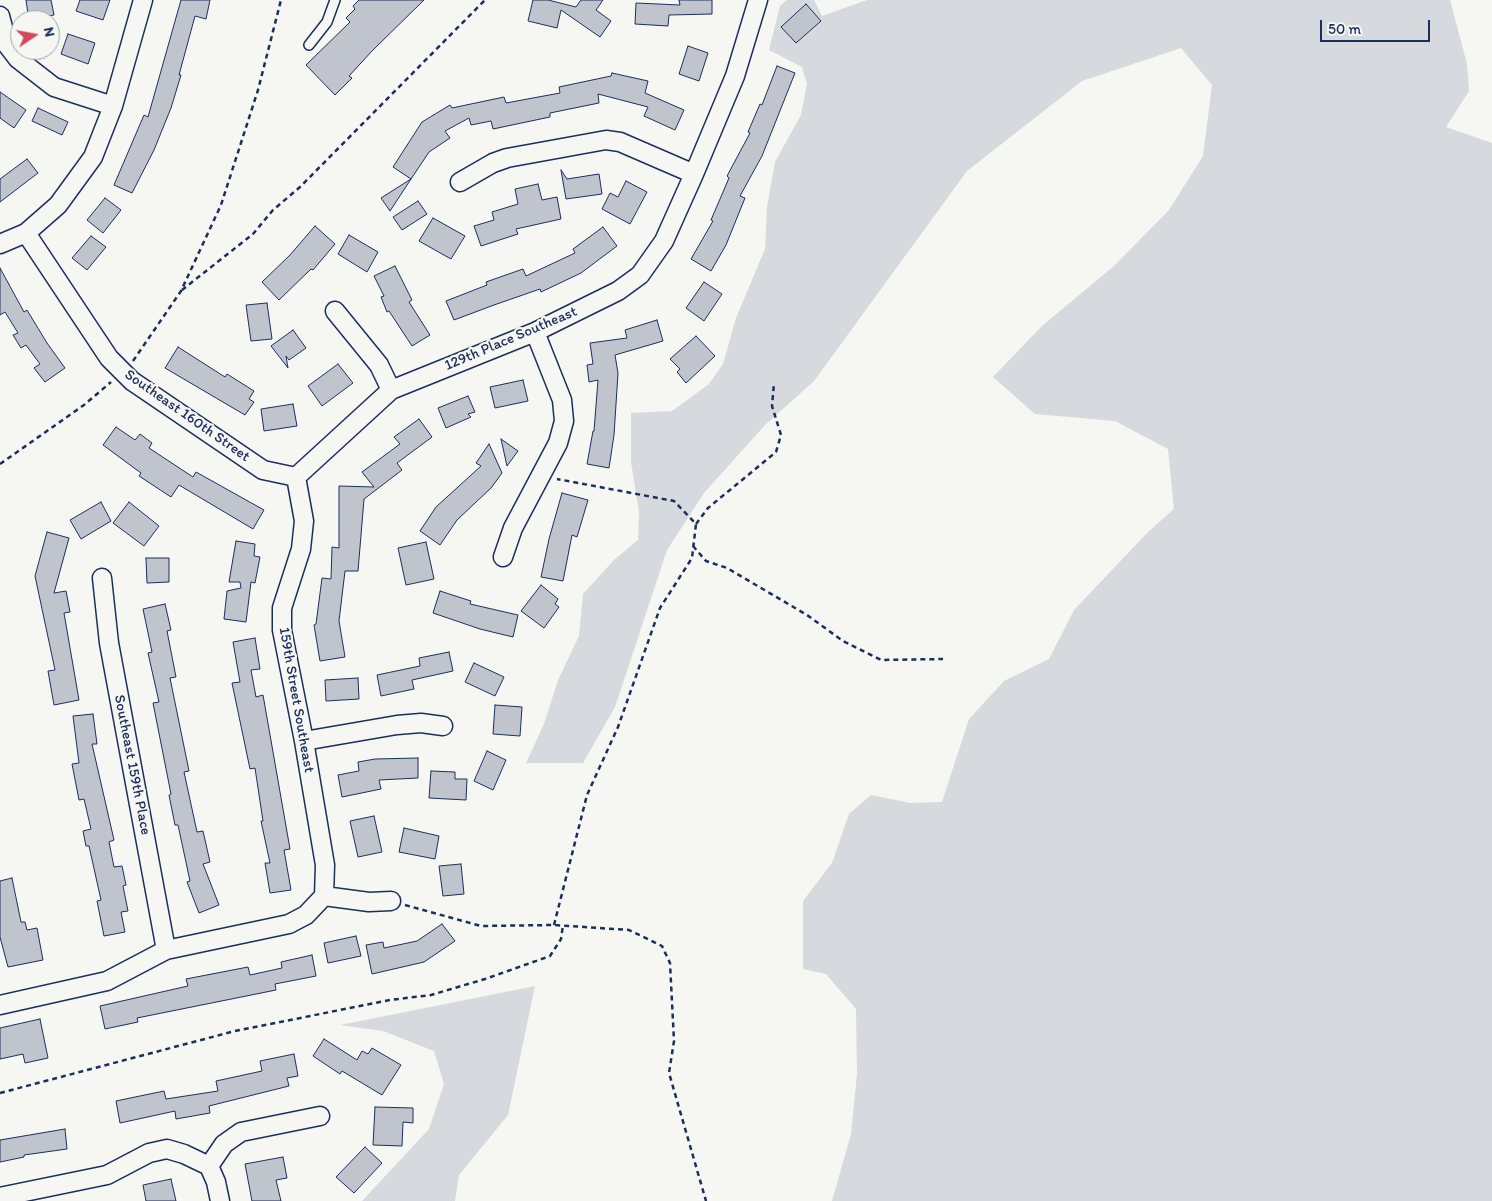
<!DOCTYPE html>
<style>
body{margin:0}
#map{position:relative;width:1492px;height:1201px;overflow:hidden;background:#f6f6f2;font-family:Itim,sans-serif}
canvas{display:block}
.north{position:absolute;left:10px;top:10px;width:50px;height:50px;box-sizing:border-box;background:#f6f6f2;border:1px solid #9ea6b7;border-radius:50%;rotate:78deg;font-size:14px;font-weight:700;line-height:20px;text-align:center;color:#1b2f5e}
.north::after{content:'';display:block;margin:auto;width:18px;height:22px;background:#d1495b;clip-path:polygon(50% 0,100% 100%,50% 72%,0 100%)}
.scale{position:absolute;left:1320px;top:20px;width:110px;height:22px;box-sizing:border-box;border:2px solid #1b2f5e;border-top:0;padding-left:6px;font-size:15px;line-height:18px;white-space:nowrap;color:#1b2f5e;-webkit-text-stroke:4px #f6f6f2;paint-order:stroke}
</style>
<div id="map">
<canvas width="1492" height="1201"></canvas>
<div class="north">N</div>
<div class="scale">50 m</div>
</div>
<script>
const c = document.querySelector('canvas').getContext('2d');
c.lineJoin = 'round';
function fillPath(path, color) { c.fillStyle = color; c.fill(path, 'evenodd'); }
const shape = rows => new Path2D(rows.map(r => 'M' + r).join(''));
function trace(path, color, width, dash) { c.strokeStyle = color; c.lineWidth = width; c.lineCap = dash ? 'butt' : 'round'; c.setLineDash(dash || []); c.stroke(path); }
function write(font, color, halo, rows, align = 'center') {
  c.font = font + ' Itim,sans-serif'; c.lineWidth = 4.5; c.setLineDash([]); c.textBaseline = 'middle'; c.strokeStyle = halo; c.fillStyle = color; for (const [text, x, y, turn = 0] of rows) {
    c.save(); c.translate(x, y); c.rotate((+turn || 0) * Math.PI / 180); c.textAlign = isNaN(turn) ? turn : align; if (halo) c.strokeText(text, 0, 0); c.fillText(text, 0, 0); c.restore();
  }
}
fillPath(shape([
 [787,0,814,0,822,16,867,0,1450,0,1467,64,1469,91,1446,127,1492,143,1492,1201,832,1201,851,1134,857,1074,856,1009,826,974,803,969,803,901,832,863,849,814,871,795,910,803,942,802,969,719,1004,681,1049,659,1074,610,1148,532,1174,509,1168,449,1115,421,1035,414,993,377,1042,326,1114,266,1169,210,1203,156,1212,85,1181,48,1082,81,967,171,814,381,765,425,704,493,667,550,615,707,583,763,526,763,544,724,558,680,579,636,583,594,614,560,638,540,639,512,631,462,631,413,672,411,709,384,723,364,736,318,765,249,767,207,775,162,801,115,807,84,802,67,769,50,780,6],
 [535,986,508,1115,459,1175,455,1201,362,1201,429,1129,444,1084,434,1051,383,1031,340,1025]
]), '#d6d9dd');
const building = shape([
 [26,0,51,0,54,15,36,18,36,13,28,14,26,0],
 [80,0,110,0,103,20,76,11,80,0],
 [181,0,210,0,206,19,195,16,179,75,181,75,171,108,154,150,132,193,114,185,144,115,148,117,181,0],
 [359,0,424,0,372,51,349,76,352,78,335,95,306,65,350,22,346,18,355,9,353,6,359,0],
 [533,0,548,0,576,7,581,0,603,0,596,10,611,21,600,37,561,10,557,28,528,21,533,0],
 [679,0,712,0,712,14,669,15,668,26,635,24,636,3,680,5,679,0],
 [806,4,821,21,796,43,781,27,806,4],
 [68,34,95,43,88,64,61,54,68,34],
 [688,46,708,53,699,81,679,74,688,46],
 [777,66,795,73,762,156,740,196,745,198,726,245,711,271,691,259,713,221,711,220,729,178,727,176,750,133,748,132,760,104,762,105,777,66],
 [612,73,648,81,645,93,684,110,675,130,644,116,648,107,598,94,599,103,550,113,550,117,493,129,491,121,471,125,469,118,445,131,450,138,429,152,411,179,393,167,422,122,450,105,452,108,504,97,506,103,560,93,559,87,611,76,612,73],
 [0,92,26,110,14,128,0,118,0,92],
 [38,108,68,122,62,135,32,121,38,108],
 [27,159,38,173,0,202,0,179,27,159],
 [561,170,567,179,599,174,602,194,566,199,561,170],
 [411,179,390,211,381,198,411,179],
 [626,181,647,192,630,224,602,209,610,193,618,197,626,181],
 [538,184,542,200,557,197,561,219,516,229,518,234,481,246,474,226,494,220,492,212,518,204,515,189,538,184],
 [105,198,121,210,103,233,87,220,105,198],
 [418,201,427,214,402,230,393,217,418,201],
 [433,218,465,236,451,259,419,241,433,218],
 [315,226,335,244,313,270,311,269,279,300,262,282,290,255,315,226],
 [603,227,617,246,581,273,541,292,540,289,494,305,454,320,446,301,487,285,486,282,523,269,526,276,575,253,573,249,603,227],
 [349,235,378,252,367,272,338,254,349,235],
 [91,236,106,247,87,270,72,258,91,236],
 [395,266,412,300,409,302,430,335,412,346,389,311,387,312,381,297,384,296,374,276,395,266],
 [0,268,24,312,27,310,47,343,65,368,45,382,34,368,40,364,26,345,21,348,13,335,18,333,5,312,0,315,0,268],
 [704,282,722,294,704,321,686,308,704,282],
 [267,303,272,339,251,341,246,305,267,303],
 [657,320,663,341,615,355,618,373,614,435,609,468,587,464,593,431,594,431,598,380,589,382,587,365,593,364,590,343,627,338,625,330,657,320],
 [293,330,306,348,289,360,286,356,288,368,271,346,293,330],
 [696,336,715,356,686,383,677,372,680,369,670,359,696,336],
 [178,347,225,377,227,374,254,391,249,399,254,402,245,415,165,368,178,347],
 [338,364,353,383,322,406,308,386,338,364],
 [523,380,528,401,495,408,490,387,523,380],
 [468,396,475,412,468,414,471,417,446,428,438,408,468,396],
 [293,404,297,426,264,431,261,409,293,404],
 [419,419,432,437,397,463,402,470,364,499,358,571,345,571,339,621,345,657,320,661,314,625,316,624,322,578,331,579,332,547,339,548,339,486,374,487,362,472,400,444,394,437,419,419],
 [116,427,135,440,140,434,152,443,149,448,193,477,196,472,264,510,253,529,179,485,171,497,139,476,141,473,103,445,116,427],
 [501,439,518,451,507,466,501,439],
 [489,444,502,473,491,488,457,520,440,545,420,531,436,507,481,466,476,463,489,444],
 [562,493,588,500,577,537,572,535,563,581,541,577,549,539,562,493],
 [101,502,111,521,81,539,70,520,101,502],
 [129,502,159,526,144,546,113,523,129,502],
 [47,532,69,538,54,593,66,591,70,612,64,613,79,700,54,705,48,671,55,670,35,576,47,532],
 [236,541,255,544,254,556,260,557,255,583,251,582,246,622,224,619,227,591,241,588,240,582,229,582,236,541],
 [426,542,434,579,406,585,398,548,426,542],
 [146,558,169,558,169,582,147,583,146,558],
 [541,585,558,599,555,604,559,607,544,628,521,611,541,585],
 [440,591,471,601,470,604,518,615,513,637,480,629,433,613,440,591],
 [165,604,171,630,167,631,176,677,170,678,189,771,184,772,197,832,203,831,210,862,203,864,219,905,199,913,187,882,190,881,178,825,175,825,169,795,171,794,153,703,159,702,148,653,152,652,143,609,165,604],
 [255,638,260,669,251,670,256,697,263,695,290,849,284,850,291,890,270,893,265,863,270,863,261,821,263,821,255,768,250,769,232,683,240,682,233,642,255,638],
 [449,652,453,671,412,680,414,689,381,696,377,675,420,666,419,658,449,652],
 [474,663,504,677,495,696,465,682,474,663],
 [358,678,359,699,326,701,325,680,358,678],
 [495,705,522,707,520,736,493,734,495,705],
 [93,714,97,744,92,744,114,840,109,842,114,867,122,866,126,885,123,886,128,911,121,912,125,932,104,936,97,901,101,900,89,846,86,846,83,831,91,829,84,799,79,800,72,764,79,763,73,716,93,714],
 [487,751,506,760,493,790,474,781,487,751],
 [418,758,418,778,379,780,381,789,342,797,338,775,359,771,358,762,375,759,418,758],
 [431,771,455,772,455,779,467,779,466,800,429,798,431,771],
 [374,816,382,852,358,857,350,821,374,816],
 [404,828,439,836,435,859,399,852,404,828],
 [461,864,464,894,443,896,439,866,461,864],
 [12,878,21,922,25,922,27,930,37,928,43,960,8,967,0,937,0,881,12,878],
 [442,924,455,941,424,962,372,974,366,945,383,942,384,948,417,941,442,924],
 [356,936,361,956,328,963,324,943,356,936],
 [312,955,316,976,275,984,276,990,137,1018,138,1022,105,1029,100,1006,188,986,186,979,248,967,250,975,282,968,281,962,312,955],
 [40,1019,48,1058,25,1063,23,1054,0,1059,0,1028,40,1019],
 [324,1039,357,1060,362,1051,368,1054,372,1048,401,1065,382,1095,342,1071,340,1074,313,1056,324,1039],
 [294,1054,298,1076,287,1078,289,1086,209,1106,210,1113,176,1119,175,1111,120,1123,116,1101,164,1091,166,1099,218,1091,216,1081,262,1071,260,1061,294,1054],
 [375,1107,413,1108,413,1123,403,1122,402,1146,373,1145,375,1107],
 [65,1129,67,1149,24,1155,24,1157,0,1162,0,1140,65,1129],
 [365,1147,382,1163,354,1193,336,1177,365,1147],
 [283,1157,287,1178,276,1180,281,1201,252,1201,245,1164,283,1157],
 [171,1179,176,1201,146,1201,143,1185,171,1179]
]);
fillPath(building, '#c0c4cd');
trace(building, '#1b2f5e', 1);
const service = shape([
 [309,45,327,22,335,0]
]);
const minor = shape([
 [0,16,8,46,18,59,54,87,113,106],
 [460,182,493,163,507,158,606,140,620,142,694,174],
 [26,233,109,358,132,381,263,470,296,477],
 [0,244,26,233,58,205,93,157,113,106,143,0],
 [335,311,379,365,391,390],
 [296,477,391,390,535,332,618,291,640,275,664,241,694,174,735,76,758,0],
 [296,477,304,521,301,549,282,608,282,630,304,741,325,865,324,896],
 [503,557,513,528,558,443,564,421,562,400,535,332],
 [102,578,109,643,166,950],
 [304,741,397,725,421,723,443,726],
 [324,896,369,902,391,901],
 [0,1005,107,981,166,950,289,924,306,915,324,896],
 [209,1166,216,1182,220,1201],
 [0,1197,107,1175,149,1153,167,1149,184,1154,209,1166,224,1144,241,1132,320,1116]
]);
trace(service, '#1b2f5e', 12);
trace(minor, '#1b2f5e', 21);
trace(shape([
 [182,290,253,234,273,210,300,187,485,0],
 [133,361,181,291,221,205,258,90,281,0],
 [0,464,84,405,111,382],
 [696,524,708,508,776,452,781,435,772,406,774,383],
 [693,546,706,561,727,568,807,615,843,641,881,660,943,659],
 [405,905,481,926,554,925,629,930,662,946,670,963,674,1041,669,1073,706,1201],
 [554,925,587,795,618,727,660,608,692,558,696,524,674,501,557,479],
 [0,1093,235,1031,390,1000,431,995,485,979,550,956,561,939,563,925]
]), '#1b2f5e', 2.5, [5, 4]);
trace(service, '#f6f6f2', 9);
trace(minor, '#f6f6f2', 18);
write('15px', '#1b2f5e', '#f6f6f2', [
 ["129th Place Southeast",511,339,-23],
 ["Southeast 160th Street",187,416,35],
 ["159th Street Southeast",296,700,80],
 ["Southeast 159th Place",132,765,79]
]);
</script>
